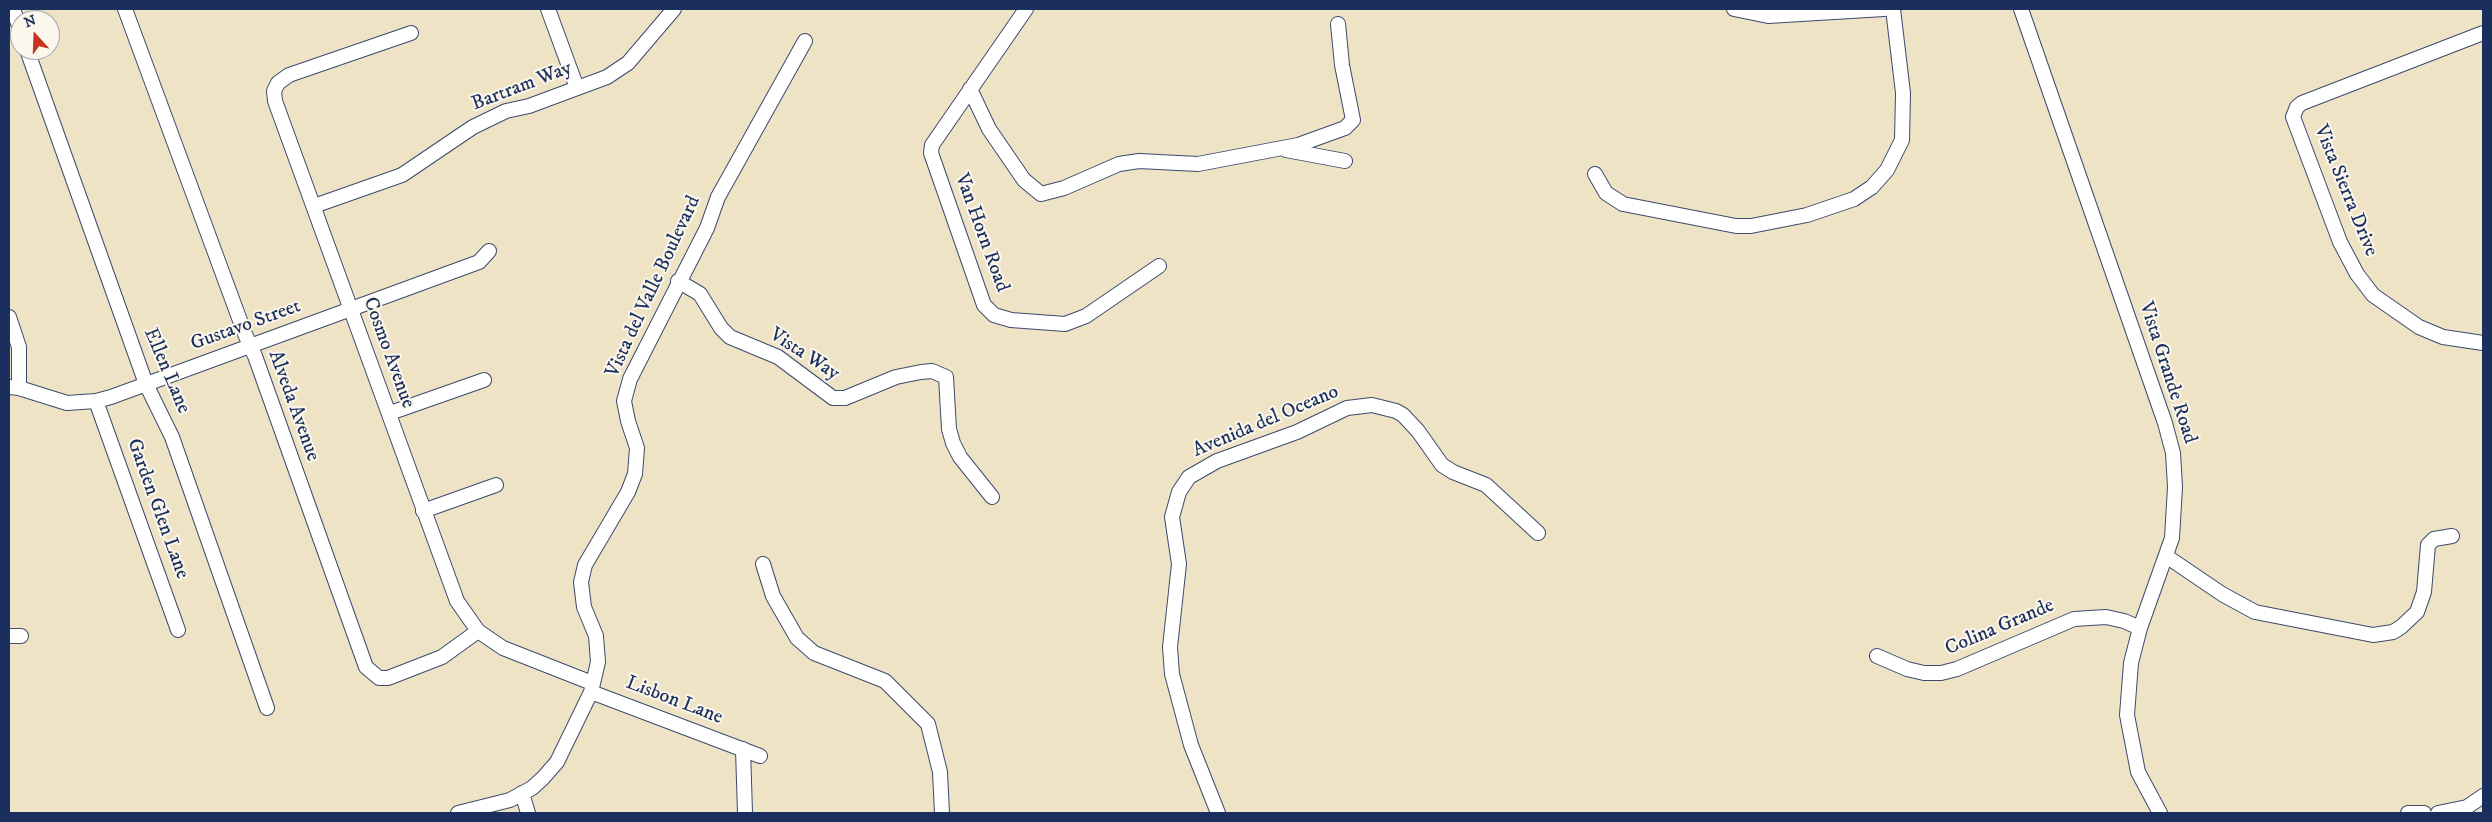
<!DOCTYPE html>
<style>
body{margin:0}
#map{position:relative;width:2492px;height:822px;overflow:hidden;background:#efe3c5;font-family:"IM FELL DW Pica",serif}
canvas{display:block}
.frame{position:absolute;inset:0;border:10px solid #1b2f5e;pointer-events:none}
.north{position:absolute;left:10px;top:10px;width:50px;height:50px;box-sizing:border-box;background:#fbf7ec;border:1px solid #a1a7b3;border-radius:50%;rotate:340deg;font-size:14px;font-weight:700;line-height:20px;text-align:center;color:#1b2f5e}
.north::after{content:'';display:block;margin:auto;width:18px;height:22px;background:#c8321e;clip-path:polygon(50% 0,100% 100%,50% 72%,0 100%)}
</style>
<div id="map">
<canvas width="2492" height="822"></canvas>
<div class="frame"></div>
<div class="north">N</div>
</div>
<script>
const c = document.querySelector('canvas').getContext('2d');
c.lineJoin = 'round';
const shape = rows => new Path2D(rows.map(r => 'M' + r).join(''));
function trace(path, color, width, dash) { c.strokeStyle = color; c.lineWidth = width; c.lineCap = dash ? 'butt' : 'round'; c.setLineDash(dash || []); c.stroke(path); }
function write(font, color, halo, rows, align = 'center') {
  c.font = font + ' "IM FELL DW Pica",serif'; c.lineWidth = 4; c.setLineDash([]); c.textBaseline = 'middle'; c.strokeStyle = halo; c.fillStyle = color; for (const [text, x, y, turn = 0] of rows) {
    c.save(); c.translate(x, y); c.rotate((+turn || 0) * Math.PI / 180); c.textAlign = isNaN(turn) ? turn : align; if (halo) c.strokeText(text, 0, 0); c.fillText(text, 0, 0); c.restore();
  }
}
const minor = shape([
 [13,9,20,29],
 [125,9,245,334,255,356,366,667,379,678,388,678,442,657,478,631],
 [548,9,577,88],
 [1026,9,932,145,931,153,984,305,994,315,1011,320,1065,324,1086,316,1159,266],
 [1734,9,1768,16,1884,9],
 [2021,9,2165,423,2173,453,2175,487,2172,538,2140,628,2131,663,2127,715,2138,772,2160,813],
 [411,33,289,75,278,83,274,91,275,101,457,601,478,631,503,648,592,683],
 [2483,33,2302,103,2297,107,2293,117,2340,242,2357,274,2373,295,2419,327,2443,337,2483,343],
 [27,50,146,384,172,437,267,708],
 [970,89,989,129,1024,180,1041,194,1064,188,1119,164,1139,161,1198,164,1298,145,1345,128,1353,120,1342,65,1338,24],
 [1286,150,1345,161],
 [1595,174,1606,193,1623,204,1736,226,1751,226,1807,215,1854,199,1872,187,1887,170,1902,140,1903,93,1893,9],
 [314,206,402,175,473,127,506,111,529,106,607,77,628,63,674,9],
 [678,281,700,294,721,328,730,337,778,357,833,398,845,398,896,377,921,372,932,371,946,377,949,429,953,443,960,457,992,497],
 [9,317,19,347,19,388],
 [9,387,19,388,67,403,96,401,111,397,479,262,489,251],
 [96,401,178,630],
 [390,413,484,380],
 [423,511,496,485],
 [2166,556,2222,594,2255,612,2373,635,2393,632,2401,627,2417,612,2424,592,2428,545,2434,539,2452,536],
 [763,564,773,596,797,638,814,653,885,681,928,724,940,772,942,813],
 [9,636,21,636],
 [1877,656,1907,669,1924,673,1941,673,1957,669,2074,619,2106,617,2124,621,2140,628],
 [591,692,760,756],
 [743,749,745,813],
 [522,793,528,813],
 [458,813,510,800,532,788,543,778,557,762,591,692,598,662,596,636,584,607,581,582,585,565,628,492,635,474,637,448,628,421,624,401,630,379,707,228,718,197,805,41],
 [1218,813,1191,745,1172,674,1170,647,1179,564,1172,517,1179,492,1189,477,1217,461,1297,432,1347,408,1372,405,1396,411,1403,415,1418,431,1442,465,1453,472,1486,485,1538,533],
 [2408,813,2424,813],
 [2438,813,2467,807,2483,796]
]);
trace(minor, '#3b4a6d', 16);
trace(minor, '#fff', 14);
write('20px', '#1b2f5e', '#fbf7ec', [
 ["Bartram Way",522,87,-21],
 ["Vista Sierra Drive",2345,191,68],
 ["Van Horn Road",981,233,70],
 ["Vista del Valle Boulevard",654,287,-65],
 ["Gustavo Street",246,326,-20],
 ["Cosmo Avenue",388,353,70],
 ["Vista Way",804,355,33],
 ["Ellen Lane",166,371,67],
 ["Vista Grande Road",2167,373,72],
 ["Alveda Avenue",293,406,70],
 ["Avenida del Oceano",1266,422,-23],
 ["Garden Glen Lane",157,509,70],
 ["Colina Grande",2000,628,-23],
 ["Lisbon Lane",674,701,21]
]);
</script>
